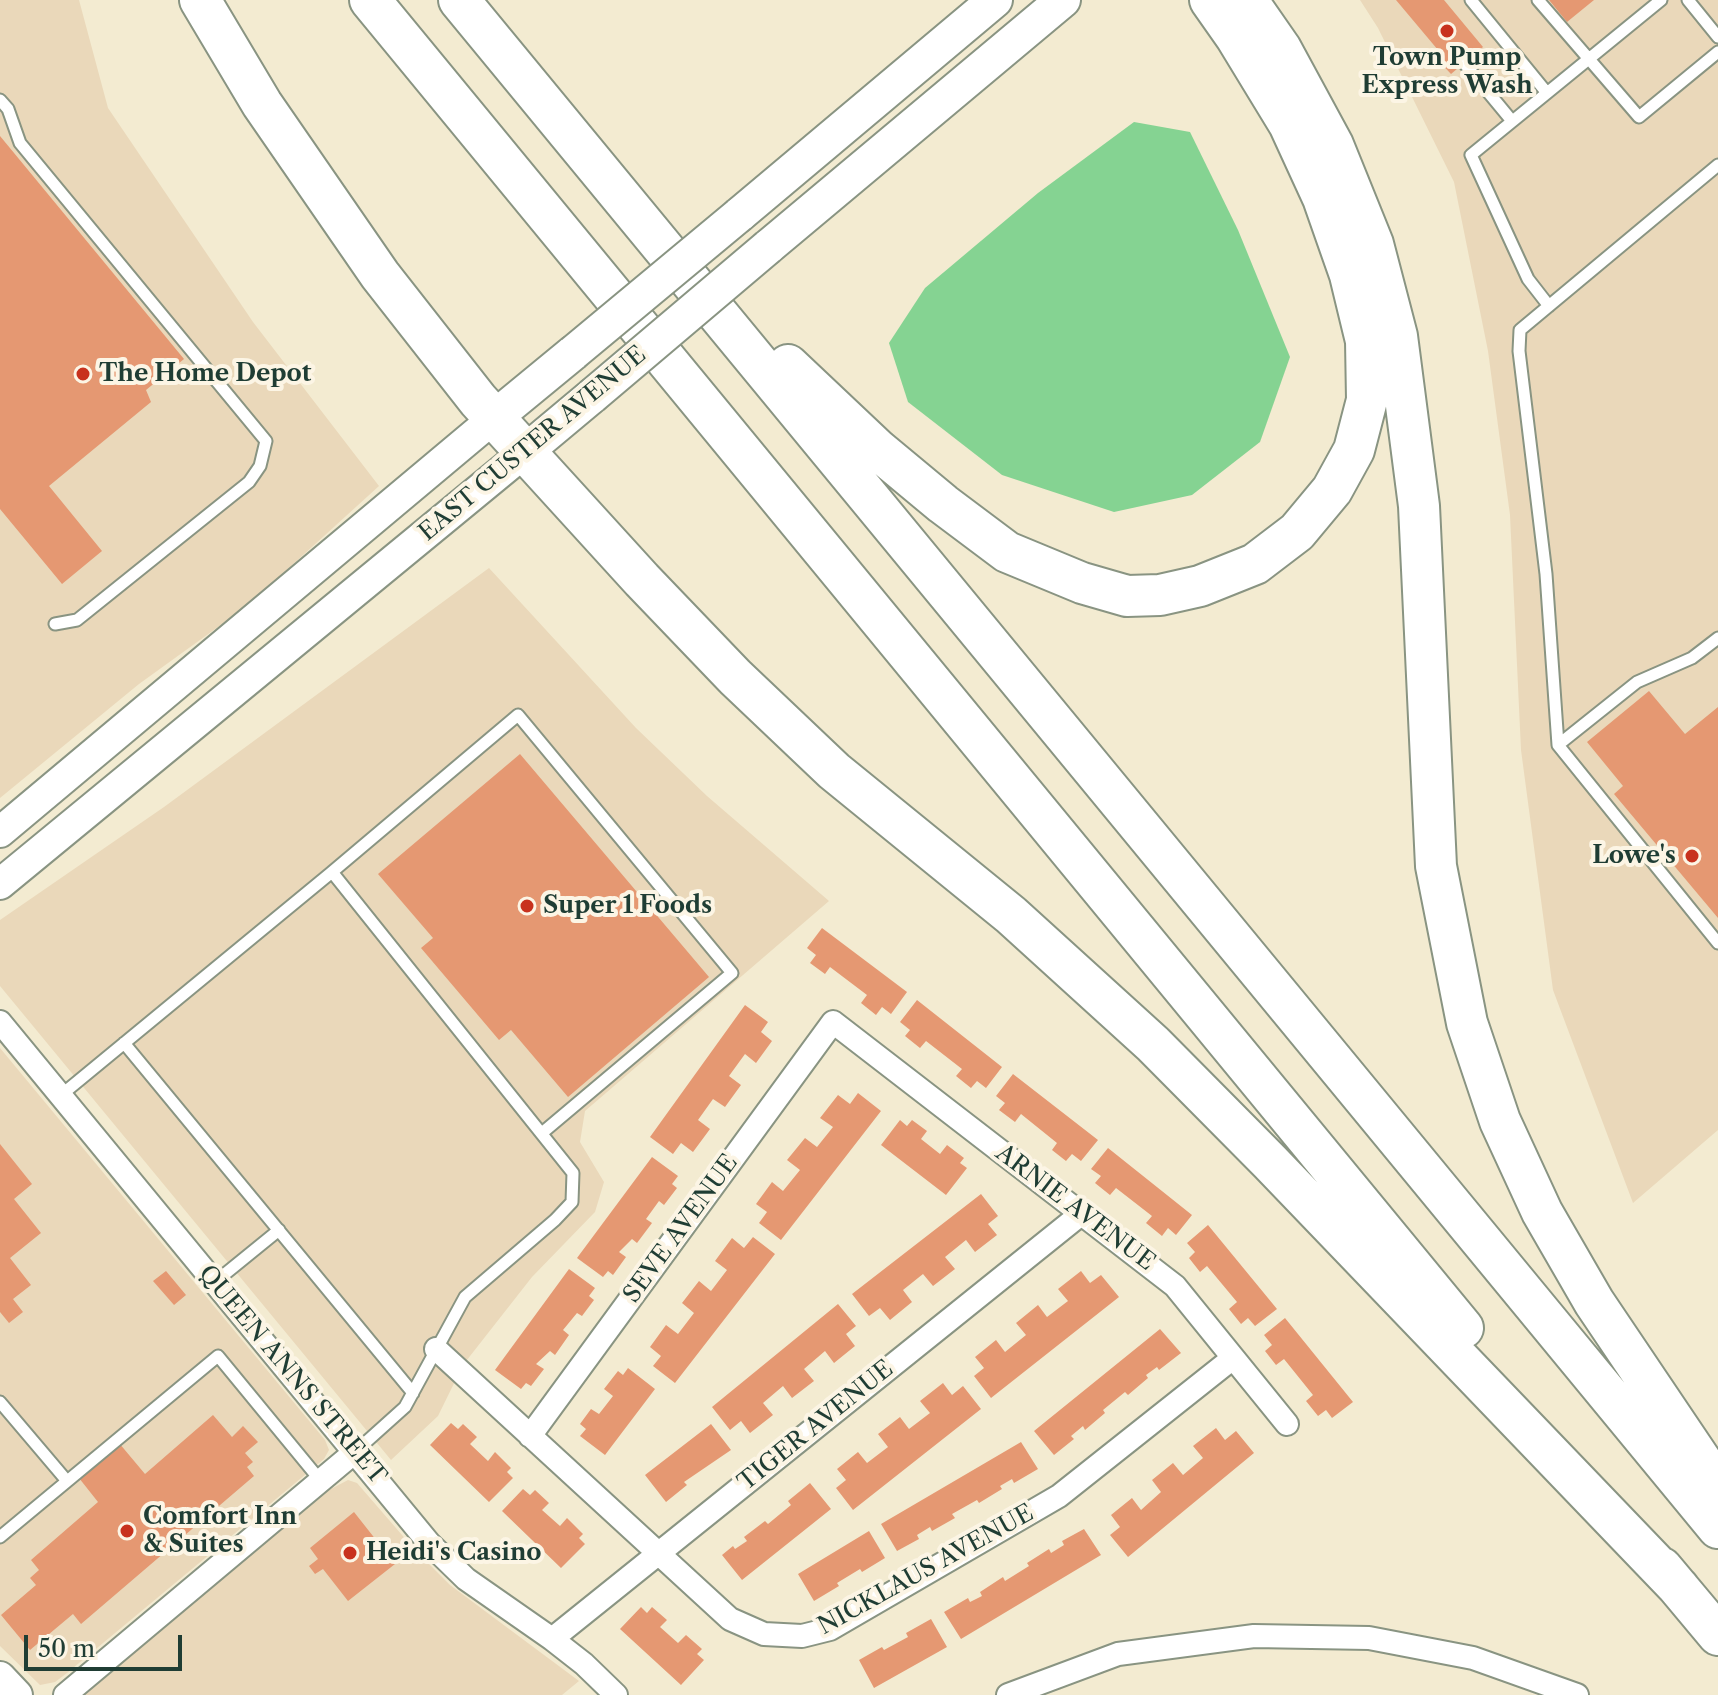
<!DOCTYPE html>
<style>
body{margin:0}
#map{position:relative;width:1718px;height:1695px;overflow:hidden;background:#f3ebd1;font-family:"Libre Caslon Text",serif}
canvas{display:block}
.scale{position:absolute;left:24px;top:1635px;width:158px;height:36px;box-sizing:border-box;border:4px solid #1f3d34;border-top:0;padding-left:10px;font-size:24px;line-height:28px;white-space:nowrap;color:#1f3d34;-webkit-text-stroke:6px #fcf5e5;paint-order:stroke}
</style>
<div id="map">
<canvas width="1718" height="1695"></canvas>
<div class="scale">50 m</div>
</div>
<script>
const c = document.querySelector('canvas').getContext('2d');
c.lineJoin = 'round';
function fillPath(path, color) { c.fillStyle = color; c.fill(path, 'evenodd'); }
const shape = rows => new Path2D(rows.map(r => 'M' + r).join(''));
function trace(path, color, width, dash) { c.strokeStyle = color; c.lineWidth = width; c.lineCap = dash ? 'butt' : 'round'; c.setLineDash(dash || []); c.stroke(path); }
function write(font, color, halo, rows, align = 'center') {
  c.font = font + ' "Libre Caslon Text",serif'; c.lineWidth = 8; c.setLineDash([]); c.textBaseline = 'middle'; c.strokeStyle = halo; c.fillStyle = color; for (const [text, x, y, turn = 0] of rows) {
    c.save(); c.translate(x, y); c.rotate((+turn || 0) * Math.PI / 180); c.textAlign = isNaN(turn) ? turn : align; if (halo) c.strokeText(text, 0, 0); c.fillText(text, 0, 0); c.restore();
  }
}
fillPath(shape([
 [0,0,79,0,108,108,253,322,379,486,247,606,139,684,0,798],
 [1360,0,1718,0,1718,1130,1633,1203,1553,990,1521,750,1510,515,1488,351,1454,182,1378,28],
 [489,568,636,728,707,796,829,901,585,1111,580,1142,604,1182,595,1212,532,1277,463,1365,438,1416,391,1460,0,986,0,920,164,807],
 [0,1048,325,1440,329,1450,324,1459,67,1673,55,1682,40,1685,0,1646],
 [348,1480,357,1483,415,1550,450,1585,579,1681,562,1695,83,1695,329,1490]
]), '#ead8ba');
fillPath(shape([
 [1134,122,1190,132,1238,230,1290,357,1260,442,1192,495,1114,512,1002,475,908,402,889,343,925,288,1038,193]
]), '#85d392');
fillPath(shape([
 [1396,0,1444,0,1483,47,1451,74,1436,58,1434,53,1438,50],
 [1549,0,1594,0,1567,22],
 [0,136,184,359,146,390,151,402,49,486,102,551,62,584,0,509],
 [1649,691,1685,734,1718,707,1718,918,1614,794,1623,786,1587,742],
 [520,754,709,977,568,1097,511,1030,499,1040,421,948,433,938,378,874],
 [822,928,907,992,891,1014,882,1007,876,1015,861,1003,867,995,830,967,825,974,810,963,816,955,807,948],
 [917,1000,1002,1067,986,1088,977,1081,971,1088,956,1076,962,1069,926,1041,920,1048,905,1036,910,1030,900,1022],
 [745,1005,768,1022,761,1032,772,1041,756,1063,745,1054,729,1076,741,1085,725,1107,713,1099,698,1120,710,1129,693,1152,681,1143,673,1154,650,1137],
 [1013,1074,1098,1140,1081,1161,1072,1154,1066,1161,1052,1150,1057,1143,1021,1114,1015,1122,999,1110,1005,1103,996,1096],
 [858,1093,881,1111,781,1240,759,1223,767,1212,756,1204,772,1182,783,1191,800,1170,787,1160,805,1138,817,1147,833,1127,820,1118,838,1095,850,1104],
 [900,1120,907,1126,912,1120,927,1131,921,1139,940,1154,947,1145,964,1158,960,1163,967,1168,946,1195,881,1145],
 [0,1144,32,1184,14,1199,41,1233,10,1258,31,1285,13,1299,23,1312,9,1323,0,1312],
 [1108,1148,1192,1215,1176,1235,1168,1228,1162,1236,1146,1223,1152,1216,1116,1188,1110,1195,1095,1183,1101,1176,1091,1169],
 [652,1157,678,1176,672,1184,677,1188,664,1205,659,1201,646,1219,652,1223,637,1243,632,1239,619,1252,626,1257,613,1275,608,1271,603,1277,577,1258],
 [981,1194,998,1216,988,1224,997,1235,975,1252,966,1240,945,1257,955,1269,933,1286,923,1274,903,1290,912,1302,890,1320,880,1308,869,1316,852,1294],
 [1208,1225,1277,1309,1255,1326,1248,1318,1241,1324,1229,1309,1237,1302,1207,1266,1200,1272,1189,1258,1195,1252,1187,1243],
 [753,1237,775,1254,675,1383,653,1366,661,1356,650,1347,666,1325,678,1334,694,1313,682,1303,699,1281,711,1291,727,1270,715,1261,732,1238,744,1248],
 [569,1269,595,1288,589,1296,594,1300,582,1316,577,1313,563,1330,569,1335,555,1355,550,1351,536,1364,544,1369,531,1386,526,1383,521,1389,495,1370],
 [166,1271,186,1295,174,1305,153,1281],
 [1081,1271,1090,1283,1101,1275,1119,1297,991,1398,974,1376,984,1368,975,1357,996,1340,1005,1352,1026,1335,1016,1323,1038,1305,1047,1317,1068,1301,1058,1289],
 [838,1304,856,1326,846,1334,855,1346,834,1363,825,1351,804,1369,814,1381,792,1398,783,1386,763,1403,773,1415,750,1433,741,1421,730,1430,712,1407],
 [1285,1318,1353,1402,1332,1418,1326,1410,1318,1416,1306,1401,1313,1395,1284,1359,1276,1365,1265,1351,1272,1345,1264,1335],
 [1160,1329,1181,1353,1159,1370,1157,1367,1146,1375,1148,1378,1128,1395,1125,1392,1103,1410,1105,1413,1085,1430,1083,1426,1071,1436,1074,1439,1054,1455,1034,1431],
 [628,1368,655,1389,605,1455,580,1436,586,1429,580,1424,591,1409,599,1414,613,1396,604,1389,618,1371,623,1375],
 [943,1383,952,1395,963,1386,981,1409,853,1510,836,1488,846,1480,837,1469,858,1452,867,1463,888,1447,878,1434,900,1417,909,1429,930,1413,920,1401],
 [213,1415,232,1437,243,1426,258,1442,245,1453,253,1462,247,1467,254,1476,81,1624,73,1614,30,1650,1,1615,36,1585,30,1578,39,1570,31,1560,98,1502,79,1478,119,1443,145,1474],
 [451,1423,458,1429,463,1424,477,1437,470,1444,488,1461,495,1452,511,1468,507,1472,513,1478,489,1502,430,1445],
 [711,1424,731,1450,684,1482,687,1485,666,1502,645,1475],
 [1216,1428,1225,1440,1236,1431,1254,1453,1128,1557,1110,1535,1120,1527,1111,1515,1132,1498,1141,1510,1161,1492,1152,1480,1173,1463,1183,1475,1203,1458,1193,1446],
 [1021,1442,1038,1469,1014,1483,1012,1479,1000,1486,1002,1489,979,1503,977,1500,952,1514,955,1518,932,1531,930,1527,917,1535,919,1539,897,1551,881,1524],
 [810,1483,831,1509,742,1580,722,1555,733,1546,735,1549,747,1541,744,1537,765,1521,768,1524,791,1505,788,1501],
 [523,1489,530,1495,535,1490,549,1503,542,1510,560,1526,567,1518,583,1534,579,1538,585,1544,561,1568,502,1511],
 [354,1512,395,1564,348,1601,323,1569,315,1574,309,1566,318,1559,310,1548],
 [1084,1529,1101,1555,961,1639,944,1612,968,1598,970,1602,982,1596,980,1592,1003,1577,1005,1581,1029,1566,1027,1563,1049,1549,1051,1553,1064,1545,1062,1541],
 [869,1531,885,1558,862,1572,860,1569,837,1583,839,1586,814,1601,798,1574],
 [641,1607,647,1613,652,1607,667,1620,660,1627,678,1643,686,1635,702,1649,697,1654,704,1660,681,1685,620,1629],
 [931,1619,947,1647,874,1688,859,1660,882,1647,884,1650,908,1637,906,1633]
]), '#e59872');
const lane = shape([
 [1471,0,1547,93],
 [1538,0,1639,117,1718,52],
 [1688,0,1718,37],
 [1464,63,1512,121],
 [0,100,8,109,20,143,266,441,260,466,249,482,77,620,55,624],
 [1718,165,1520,330,1519,351,1546,574,1558,745,1718,943],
 [1549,306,1528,279,1471,155,1661,0],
 [1558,745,1637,682,1692,658,1718,638],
 [332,872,518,715,732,973,542,1133],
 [124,1043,413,1393],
 [60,1096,332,872,573,1173,572,1202,555,1220,465,1297,405,1407,356,1451],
 [215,1282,279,1230],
 [0,1402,67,1481],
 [0,1537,218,1356,320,1480]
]);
const street = shape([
 [0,1022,429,1543,466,1579,552,1639,584,1664,616,1695],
 [436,1349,730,1619,764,1634,802,1636,830,1629,1059,1496,1233,1358],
 [530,1436,833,1022,1175,1286,1287,1424],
 [552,1639,1081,1214],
 [65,1695,356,1451],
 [1008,1695,1118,1654,1254,1636,1369,1638,1473,1658,1577,1695]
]);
const secondary = shape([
 [0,832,494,418],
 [0,884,525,452],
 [0,1677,17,1695]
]);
const primary = shape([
 [739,215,995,0],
 [768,247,1063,0],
 [494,418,573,353],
 [525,452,592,396]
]);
const highway = shape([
 [200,0,262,104,380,275,478,400,642,580,735,677,834,771,1011,915,1153,1044,1270,1162,1679,1588],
 [370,0,1463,1328],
 [459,0,1718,1528],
 [1247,0,1281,49,1333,145,1373,244,1397,336,1419,506,1436,866,1467,1023,1500,1121,1542,1212,1594,1302,1718,1486],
 [788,365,878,450,943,504,1007,552,1082,583,1127,596,1160,595,1200,586,1255,564,1297,532,1332,490,1354,450,1367,400,1366,341,1350,275,1323,198,1289,124,1236,37,1210,0],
 [1662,1568,1718,1635]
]);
trace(lane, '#899482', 15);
trace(street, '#899482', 26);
trace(secondary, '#899482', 34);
trace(primary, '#899482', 38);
trace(highway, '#899482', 44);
trace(lane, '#fff', 11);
trace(street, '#fff', 22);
trace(secondary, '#fff', 30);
trace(primary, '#fff', 34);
trace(highway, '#fff', 40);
const primaryBridge = shape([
 [573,353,739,215],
 [592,396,768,247]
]);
trace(primaryBridge, '#899482', 38, []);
trace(primaryBridge, '#fff', 34);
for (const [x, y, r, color] of [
 [1447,31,8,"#c8321e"],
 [83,374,8,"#c8321e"],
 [1692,856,8,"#c8321e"],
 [527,906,8,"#c8321e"],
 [127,1531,8,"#c8321e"],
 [350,1553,8,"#c8321e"]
]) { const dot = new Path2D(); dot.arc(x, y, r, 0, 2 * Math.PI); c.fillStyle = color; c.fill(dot); trace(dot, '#fcf5e5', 3); }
write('bold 24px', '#1f3d34', '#fcf5e5', [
 ["Town Pump",1447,58,"center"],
 ["Express Wash",1447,86,"center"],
 ["The Home Depot",99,374],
 ["Lowe's",1676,856,"right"],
 ["Super 1 Foods",543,906],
 ["Comfort Inn",143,1517],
 ["& Suites",143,1545],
 ["Heidi's Casino",366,1553]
], 'left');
write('24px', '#1f3d34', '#fcf5e5', [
 ["EAST CUSTER AVENUE",533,444,-40],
 ["ARNIE AVENUE",1075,1208,37],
 ["SEVE AVENUE",681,1229,-54],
 ["QUEEN ANNS STREET",292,1375,50],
 ["TIGER AVENUE",816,1426,-39],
 ["NICKLAUS AVENUE",926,1570,-29]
]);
</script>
